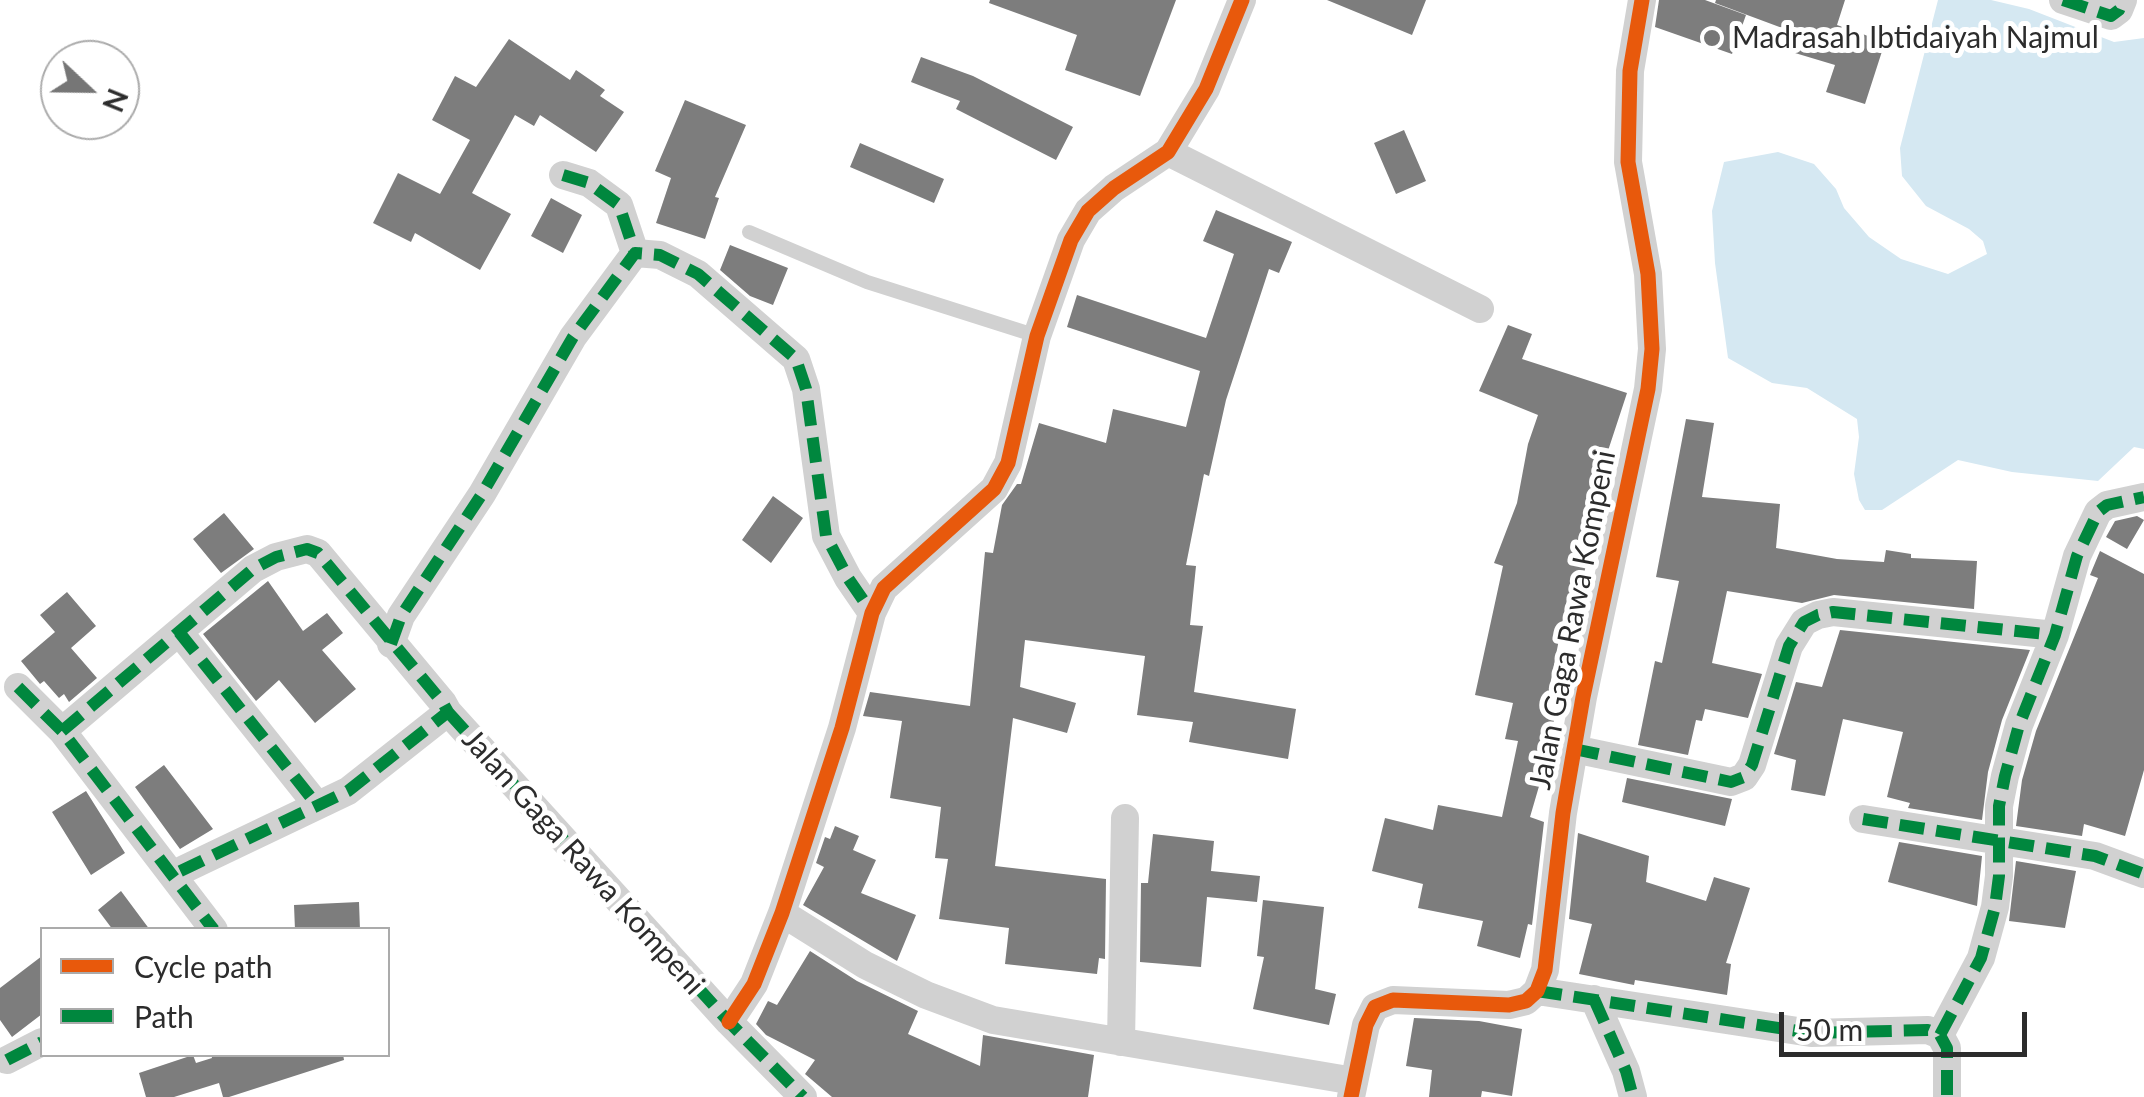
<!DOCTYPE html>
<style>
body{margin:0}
#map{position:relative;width:2144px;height:1097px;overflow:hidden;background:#fff;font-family:Lato,sans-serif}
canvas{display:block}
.legend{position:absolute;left:40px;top:927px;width:350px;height:130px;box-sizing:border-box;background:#fff;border:2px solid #ababab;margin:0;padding:12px 18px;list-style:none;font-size:30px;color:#2c2c2c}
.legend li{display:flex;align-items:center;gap:20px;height:50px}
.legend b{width:50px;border:2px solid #ababab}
.north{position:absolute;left:40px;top:40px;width:100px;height:100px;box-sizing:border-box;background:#fff;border:2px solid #ababab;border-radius:50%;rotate:112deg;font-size:28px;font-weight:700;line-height:40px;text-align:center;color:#2c2c2c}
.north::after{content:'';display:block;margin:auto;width:35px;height:45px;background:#767676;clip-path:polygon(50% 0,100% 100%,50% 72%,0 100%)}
.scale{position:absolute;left:1779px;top:1012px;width:248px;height:45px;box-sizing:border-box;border:5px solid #2c2c2c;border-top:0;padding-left:12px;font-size:30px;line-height:35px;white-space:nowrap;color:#2c2c2c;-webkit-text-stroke:8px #fff;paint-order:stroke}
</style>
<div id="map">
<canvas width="2144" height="1097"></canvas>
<ul class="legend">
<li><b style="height:12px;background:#e8590c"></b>Cycle path</li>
<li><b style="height:12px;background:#00873e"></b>Path</li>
</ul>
<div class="north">N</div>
<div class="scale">50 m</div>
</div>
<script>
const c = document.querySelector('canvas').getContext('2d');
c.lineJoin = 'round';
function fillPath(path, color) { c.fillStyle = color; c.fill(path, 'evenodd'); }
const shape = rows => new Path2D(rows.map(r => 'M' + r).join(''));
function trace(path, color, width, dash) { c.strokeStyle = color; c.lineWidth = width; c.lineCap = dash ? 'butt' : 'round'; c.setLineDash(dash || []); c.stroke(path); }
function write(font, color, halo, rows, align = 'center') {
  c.font = font + ' Lato,sans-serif'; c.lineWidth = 10; c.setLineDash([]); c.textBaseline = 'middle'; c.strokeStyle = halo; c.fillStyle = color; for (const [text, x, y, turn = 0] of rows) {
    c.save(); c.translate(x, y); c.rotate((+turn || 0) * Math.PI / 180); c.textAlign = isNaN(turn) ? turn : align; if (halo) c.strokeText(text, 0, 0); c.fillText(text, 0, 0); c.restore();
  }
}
fillPath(shape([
 [1938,0,1991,0,2029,9,2114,42,2144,38,2144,449,2134,447,2098,481,2012,472,1958,460,1882,510,1865,510,1859,500,1854,474,1859,437,1857,419,1807,388,1772,383,1728,358,1715,263,1712,211,1724,162,1778,152,1814,164,1836,189,1844,208,1869,237,1901,259,1948,274,1987,254,1983,241,1969,229,1926,206,1902,176,1900,148]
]), '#d5e8f2');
fillPath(shape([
 [990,0,1176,0,1140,96,1065,70,1077,35,989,3],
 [1327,0,1426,0,1412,35],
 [1659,0,1705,0,1746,15,1732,54,1655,27],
 [1716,0,1845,0,1837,25,1885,42,1865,104,1826,92,1835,65,1795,53,1801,35,1715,3],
 [509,39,570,80,576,70,605,90,600,96,624,112,596,152,540,115,534,126,515,115,472,193,511,214,480,270,415,233,411,242,373,223,398,173,440,194,470,140,432,120,455,76,476,87],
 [921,57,973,76,1073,127,1056,160,956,109,960,101,911,82],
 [685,100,746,125,715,197,719,198,705,239,656,223,671,178,655,171],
 [1404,130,1426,181,1396,194,1374,143],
 [860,143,944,179,934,203,850,167],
 [551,198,582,215,563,253,531,236],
 [1216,210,1292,242,1279,273,1269,269,1226,400,1209,476,1204,474,1186,565,1196,566,1190,625,1203,626,1194,692,1296,709,1288,759,1189,742,1193,722,1137,715,1145,656,1025,640,1020,687,1076,703,1067,733,1013,718,995,866,1106,879,1105,959,1099,958,1097,974,1005,964,1009,928,939,919,948,859,935,858,941,807,890,798,902,721,863,716,870,692,970,706,985,552,993,553,1002,505,1017,484,1021,484,1039,423,1106,443,1113,409,1186,427,1200,371,1067,327,1077,295,1206,338,1234,254,1203,241],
 [730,245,788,268,773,305,750,296,720,270],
 [1508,325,1532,334,1522,359,1627,393,1600,475,1611,477,1604,512,1596,511,1579,601,1567,599,1550,685,1560,687,1547,759,1530,817,1544,822,1533,917,1532,925,1528,924,1520,958,1477,946,1483,921,1418,908,1423,884,1372,871,1385,818,1433,830,1438,805,1502,817,1518,741,1505,739,1513,703,1475,695,1503,566,1494,563,1517,503,1528,444,1538,415,1479,391],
 [1686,419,1714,423,1702,497,1780,504,1776,548,1837,559,1884,562,1886,550,1911,554,1911,558,1977,561,1974,609,1834,595,1802,603,1727,591,1712,663,1762,674,1748,718,1705,709,1702,721,1696,720,1688,755,1638,745,1655,661,1662,663,1679,581,1656,577],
 [773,496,803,518,771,563,742,540],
 [224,513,254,549,221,573,193,539],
 [2137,516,2144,520,2127,549,2106,537,2115,521],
 [2100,551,2144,574,2144,770,2125,836,2084,824,2082,836,2016,826,2022,780,2036,731,2098,578,2090,575],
 [268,581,303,631,327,613,343,633,322,650,356,689,315,723,279,680,256,701,203,634],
 [67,592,96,626,71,648,97,678,69,702,64,694,59,698,44,681,40,684,21,661,55,632,40,615],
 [1840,630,2030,650,2002,720,1988,772,1982,820,1908,808,1910,803,1887,797,1903,732,1843,719,1825,796,1791,790,1796,760,1774,754,1796,682,1822,687],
 [164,765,213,829,180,849,135,787],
 [1627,778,1732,799,1725,826,1622,802],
 [86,791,125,853,91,875,52,812],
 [835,826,859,836,853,850,876,860,861,893,916,915,897,961,803,905,824,867,816,863,825,837,830,839],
 [1578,833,1649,856,1646,882,1706,901,1714,877,1750,888,1726,963,1731,964,1727,995,1635,980,1634,985,1579,974,1592,924,1569,919],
 [1153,834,1214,841,1211,871,1260,876,1257,902,1207,897,1201,967,1140,962,1141,883,1148,883],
 [1899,842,1982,856,1977,906,1888,882],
 [2016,861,2076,871,2065,928,2009,921],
 [121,891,150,930,113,930,98,910],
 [1263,900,1324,907,1315,989,1336,994,1329,1025,1253,1009,1264,957,1257,956],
 [359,902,360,930,295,930,294,905],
 [810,951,857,981,918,1011,908,1034,980,1066,983,1035,1094,1055,1088,1097,832,1097,805,1074,815,1060,766,1035,756,1024,768,1001,777,1005],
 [42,956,42,1014,12,1037,0,1020,0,988],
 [1414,1018,1479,1021,1522,1029,1512,1096,1482,1091,1481,1097,1429,1097,1432,1070,1406,1066],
 [211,1054,343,1054,344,1060,229,1097,223,1097,219,1083,174,1097,146,1097,139,1073,193,1055,196,1063,212,1058]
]), '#7d7d7d');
trace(shape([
 [749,232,867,282,1037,336]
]), '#d1d1d1', 14);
trace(shape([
 [2063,0,2111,16,2119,10,2123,0],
 [1168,152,1480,309],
 [563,175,589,183,619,205,635,253],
 [179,632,317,805],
 [391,644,401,616,482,494,573,337,635,253,660,255,698,274,796,359,806,389,826,536,848,578,872,613],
 [18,687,62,731,214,930],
 [448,712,729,1022,803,1097],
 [62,731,253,569,276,557,307,549,318,553,443,703,448,712,348,791,172,875],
 [1574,749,1731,782,1744,777,1752,765,1789,646,1804,622,1818,615,1833,612,2055,635],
 [1863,819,2095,856,2144,874],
 [782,913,865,965,926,995,993,1020,1354,1081],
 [1537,991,1811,1033,1928,1030,1940,1035,1947,1048,1947,1097],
 [1594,999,1626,1071,1633,1097],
 [729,1022,754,984,782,913,842,728,872,613,884,588,994,489,1008,463,1037,336,1071,240,1088,211,1114,188,1168,152,1206,89,1242,0],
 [1940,1035,1981,958,1995,907,1999,876,1999,806,2005,776,2019,725,2055,635,2077,556,2098,512,2107,505,2144,497],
 [1121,1042,1125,818],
 [7,1060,42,1042],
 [1351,1097,1366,1025,1375,1007,1393,1000,1509,1005,1526,1001,1537,991,1545,970,1563,813,1583,697,1648,389,1652,349,1648,274,1628,162,1630,71,1642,0]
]), '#d1d1d1', 28);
trace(shape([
 [2063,0,2111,16,2119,10,2123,0],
 [563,175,589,183,619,205,635,253],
 [179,632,317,805],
 [391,644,401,616,482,494,573,337,635,253,660,255,698,274,796,359,806,389,826,536,848,578,872,613],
 [18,687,62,731,214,930],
 [448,712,729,1022,803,1097],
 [62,731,253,569,276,557,307,549,318,553,443,703,448,712,348,791,172,875],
 [1574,749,1731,782,1744,777,1752,765,1789,646,1804,622,1818,615,1833,612,2055,635],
 [1863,819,2095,856,2144,874],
 [1537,991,1811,1033,1928,1030,1940,1035,1947,1048,1947,1097],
 [1594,999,1626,1071,1633,1097],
 [1940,1035,1981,958,1995,907,1999,876,1999,806,2005,776,2019,725,2055,635,2077,556,2098,512,2107,505,2144,497],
 [7,1060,42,1042]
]), '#00873e', 12, [25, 12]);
trace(shape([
 [729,1022,754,984,782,913,842,728,872,613,884,588,994,489,1008,463,1037,336,1071,240,1088,211,1114,188,1168,152,1206,89,1242,0],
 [1351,1097,1366,1025,1375,1007,1393,1000,1509,1005,1526,1001,1537,991,1545,970,1563,813,1583,697,1648,389,1652,349,1648,274,1628,162,1630,71,1642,0]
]), '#e8590c', 15);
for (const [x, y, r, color] of [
 [1712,38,10,"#767676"]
]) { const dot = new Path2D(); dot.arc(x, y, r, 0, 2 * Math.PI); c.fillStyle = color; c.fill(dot); trace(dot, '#fff', 4); }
write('30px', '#2c2c2c', '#fff', [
 ["Madrasah Ibtidaiyah Najmul",1732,38]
], 'left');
write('30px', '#2c2c2c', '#fff', [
 ["Jalan Gaga Rawa Kompeni",1573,620,-79],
 ["Jalan Gaga Rawa Kompeni",583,862,48]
]);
</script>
